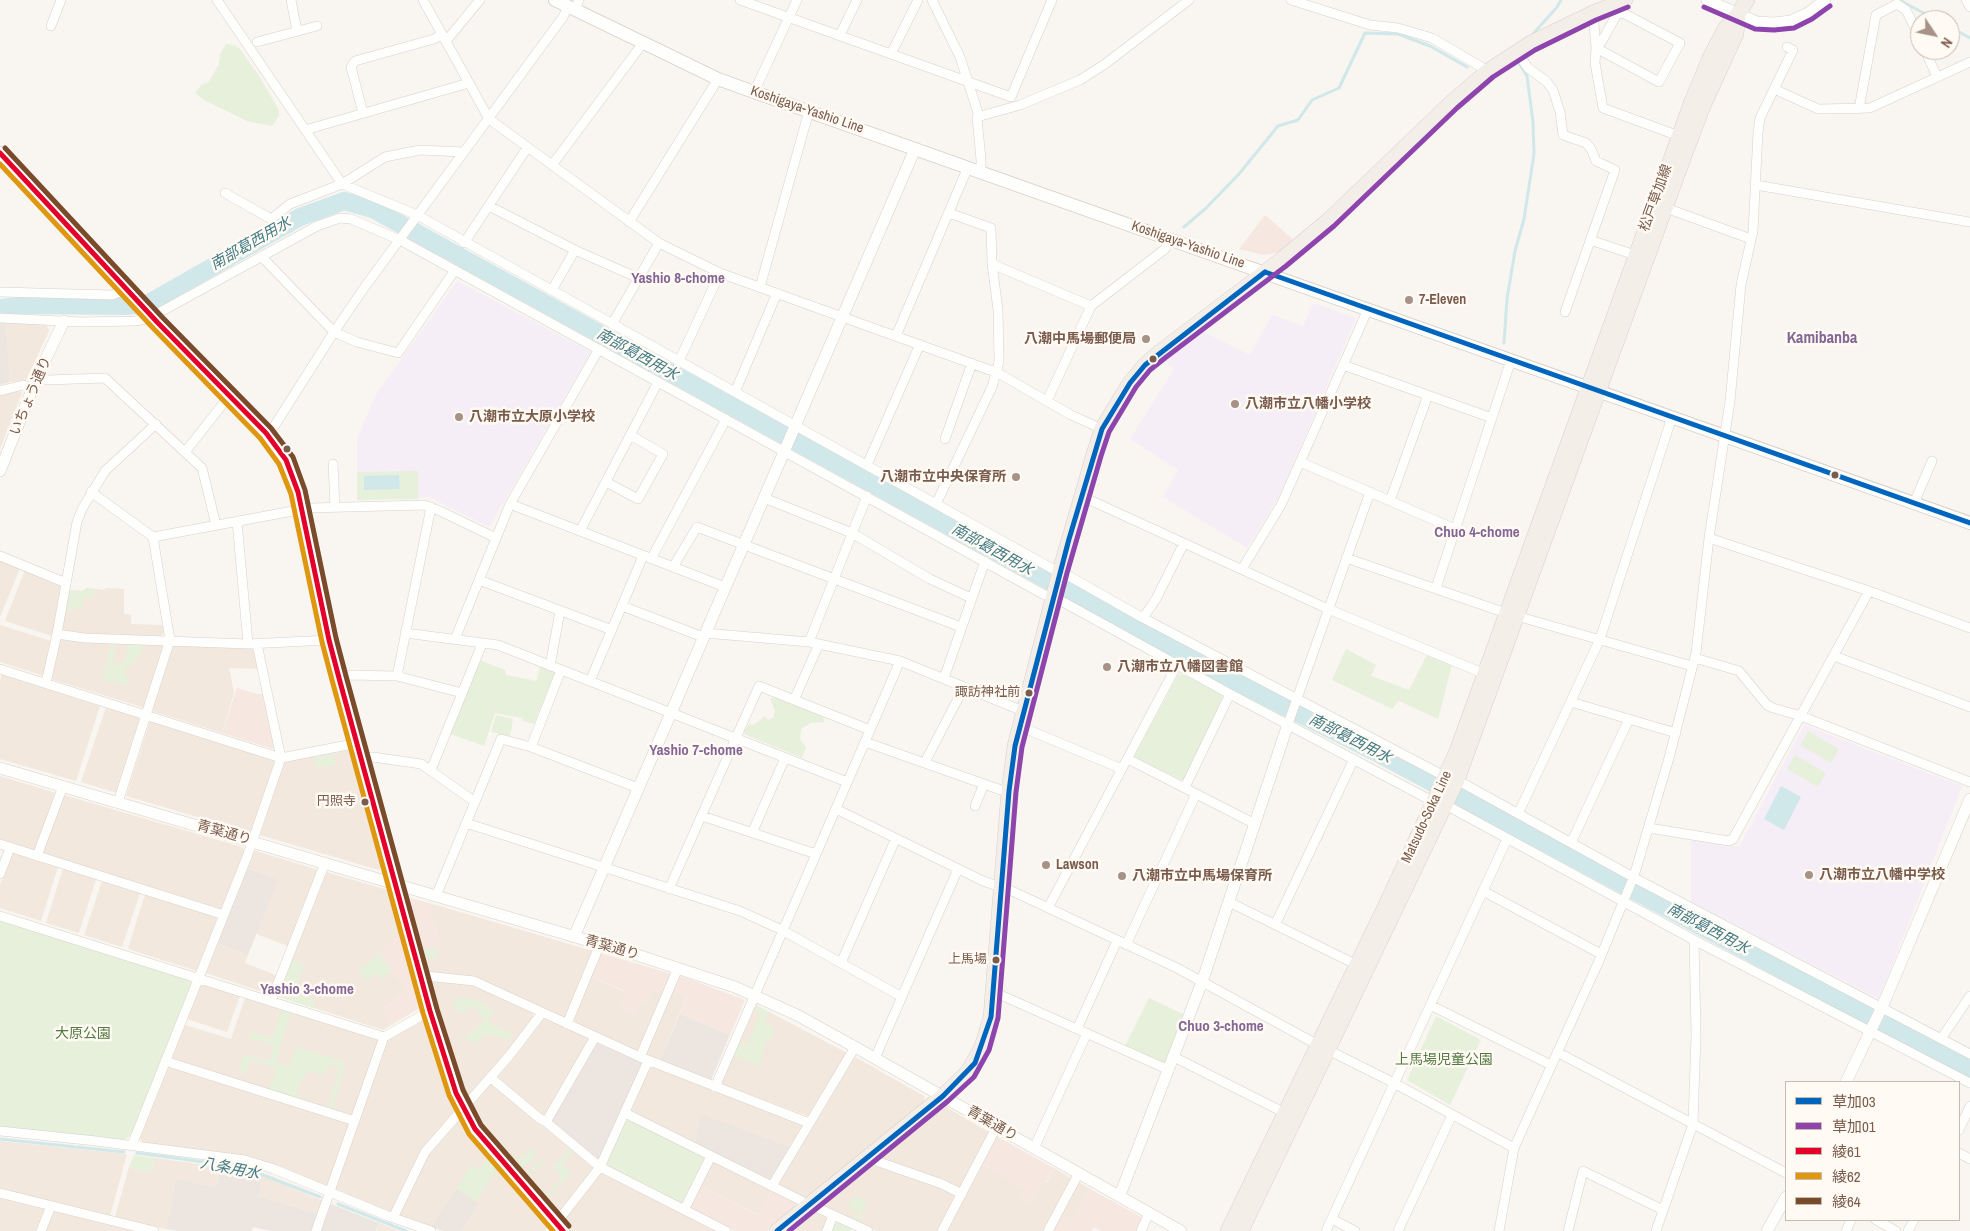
<!DOCTYPE html>
<meta charset="utf-8">
<style>
body{margin:0}
#map{position:relative;width:1970px;height:1231px;overflow:hidden;background:#f9f5f0;font-family:"Archivo Narrow","Noto Sans JP",sans-serif}
canvas{display:block}
.legend{position:absolute;left:1785px;top:1081px;width:175px;height:140px;box-sizing:border-box;background:#fffaf3;border:1px solid #cabbb1;margin:0;padding:6px 9px;list-style:none;font-size:15px;color:#7a5c4d}
.legend li{display:flex;align-items:center;gap:10px;height:25px}
.legend b{width:25px;border:1px solid #cabbb1}
.north{position:absolute;left:1910px;top:10px;width:50px;height:50px;box-sizing:border-box;background:#fffaf3;border:1px solid #cabbb1;border-radius:50%;rotate:124deg;font-size:14px;font-weight:700;line-height:20px;text-align:center;color:#7a5c4d}
.north::after{content:'';display:block;margin:auto;width:18px;height:22px;background:#a69286;clip-path:polygon(50% 0,100% 100%,50% 72%,0 100%)}
</style>
<div id="map">
<canvas width="1970" height="1231"></canvas>
<ul class="legend">
<li><b style="height:6px;background:#0065bd"></b>草加03</li>
<li><b style="height:6px;background:#8e44ad"></b>草加01</li>
<li><b style="height:6px;background:#e4002b"></b>綾61</li>
<li><b style="height:6px;background:#de970f"></b>綾62</li>
<li><b style="height:6px;background:#7a4b2a"></b>綾64</li>
</ul>
<div class="north">N</div>
</div>
<script>
const c = document.querySelector('canvas').getContext('2d');
c.lineJoin = 'round';
function fillPath(path, color) { c.fillStyle = color; c.fill(path, 'evenodd'); }
const shape = rows => new Path2D(rows.map(r => 'M' + r).join(''));
function trace(path, color, width, dash) { c.strokeStyle = color; c.lineWidth = width; c.lineCap = dash ? 'butt' : 'round'; c.setLineDash(dash || []); c.stroke(path); }
function write(font, color, halo, rows, align = 'center') {
  c.font = font + ' "Archivo Narrow","Noto Sans JP",sans-serif'; c.lineWidth = 5; c.setLineDash([]); c.textBaseline = 'middle'; c.strokeStyle = halo; c.fillStyle = color; for (const [text, x, y, turn = 0] of rows) {
    c.save(); c.translate(x, y); c.rotate((+turn || 0) * Math.PI / 180); c.textAlign = isNaN(turn) ? turn : align; if (halo) c.strokeText(text, 0, 0); c.fillText(text, 0, 0); c.restore();
  }
}
fillPath(shape([
 [6,321,46,324,49,331,26,380,10,382],
 [18,390,22,393,0,449,0,395],
 [0,560,20,568,0,617],
 [25,570,61,585,52,636,5,621],
 [86,588,105,590,105,588,124,589,124,614,131,615,131,624,162,625,164,632,161,636,80,634,60,632,68,590,83,591],
 [0,625,51,641,44,676,0,662],
 [58,640,162,644,164,648,145,708,51,679],
 [173,645,254,648,258,669,229,668,234,693,222,733,152,711],
 [2,674,100,706,76,781,0,759,0,681],
 [106,707,142,718,117,793,81,782],
 [150,721,274,759,275,763,252,833,126,796],
 [349,750,353,753,383,864,379,870,260,835,284,762],
 [0,776,56,793,35,851,0,840],
 [64,795,242,847,245,851,222,909,42,853],
 [256,851,318,870,288,946,256,934,277,880,247,868,253,853],
 [13,853,58,867,41,921,0,908,0,885],
 [63,868,96,879,79,933,46,923],
 [326,872,391,891,403,932,379,954,407,989,383,1009,391,1025,383,1030,277,996],
 [102,881,140,893,122,947,84,935],
 [145,894,219,917,197,971,128,949],
 [429,903,593,951,564,1019,473,978,425,971,419,949,441,935,437,935],
 [218,943,248,955,245,963,276,975,269,994,206,973],
 [591,977,625,992,635,1016,642,1000,653,989,664,994,639,1052,571,1022],
 [431,980,474,986,533,1013,533,1018,506,1056,468,1096,463,1095,428,985],
 [201,984,240,996,227,1032,187,1019],
 [672,989,687,996,660,1060,644,1054],
 [245,998,379,1040,352,1115,171,1059,185,1025,231,1039],
 [756,1005,847,1053,808,1116,721,1084],
 [426,1018,438,1060,457,1108,420,1152,390,1213,335,1191,388,1039],
 [544,1018,591,1039,545,1116,540,1117,496,1079,521,1049],
 [855,1057,924,1096,925,1102,806,1199,777,1185],
 [650,1066,705,1087,804,1124,790,1147,700,1115,695,1143,631,1111],
 [168,1067,349,1124,327,1187,222,1153,142,1142,140,1138],
 [492,1083,595,1169,559,1213,554,1213,512,1165,479,1125,470,1109,471,1104],
 [944,1106,989,1132,959,1189,881,1160,880,1155,940,1107],
 [458,1118,462,1118,490,1155,548,1221,548,1227,544,1231,461,1231,479,1204,431,1227,398,1216,425,1158],
 [0,1141,127,1154,110,1216,0,1189],
 [155,1158,220,1167,216,1187,176,1179,166,1229,115,1217,129,1167,150,1173],
 [712,1160,771,1190,759,1215,699,1185],
 [871,1162,942,1186,956,1194,937,1231,877,1231,824,1207,824,1200],
 [981,1164,1025,1188,1029,1205,1043,1181,1047,1183,1054,1168,1071,1178,1043,1231,946,1231],
 [601,1173,716,1231,570,1231,564,1225,564,1220],
 [263,1176,323,1201,318,1214,259,1196],
 [1079,1182,1090,1189,1073,1222,1061,1214],
 [0,1198,45,1209,36,1231,0,1231],
 [53,1211,134,1231,45,1231],
 [810,1212,815,1212,827,1218,822,1231,787,1231],
 [379,1223,400,1231,377,1231]
]), '#f2e8de');
fillPath(shape([
 [1265,215,1295,241,1283,250,1275,253,1263,255,1239,249],
 [237,688,257,694,263,694,275,746,273,749,222,733],
 [410,898,429,903,437,935,441,935,443,947,419,949,406,902],
 [403,932,423,1006,391,1025,383,1009,407,989,379,954],
 [601,953,672,974,664,994,653,989,647,1003,642,1001,635,1017,618,1009,625,991,591,977],
 [678,975,745,1000,730,1035,680,1014,687,996,672,989],
 [996,1136,1054,1168,1046,1183,1043,1181,1029,1205,1019,1200,1025,1188,981,1164],
 [699,1185,758,1215,771,1190,795,1202,796,1207,767,1231,735,1231,688,1207],
 [1090,1189,1143,1218,1136,1231,1101,1231,1094,1227,1092,1231,1053,1231,1061,1214,1073,1221]
]), '#f6e8e1');
fillPath(shape([
 [6,321,10,382,0,385,0,322],
 [247,868,278,880,248,955,218,943],
 [680,1014,730,1035,711,1080,660,1060],
 [597,1043,642,1063,601,1158,596,1159,551,1121],
 [700,1114,790,1147,770,1180,695,1143],
 [220,1167,263,1176,259,1196,318,1214,312,1231,271,1231,253,1227,252,1231,178,1231,166,1229,176,1179,216,1187],
 [456,1189,479,1204,461,1231,444,1231,431,1227],
 [331,1204,379,1223,376,1231,321,1231]
]), '#ede5e0');
fillPath(shape([
 [457,281,591,352,489,527,429,497,357,499,357,439,375,396],
 [1313,303,1356,318,1278,499,1247,548,1163,497,1178,470,1130,439,1174,369,1163,360,1200,330,1250,355,1272,315,1303,326],
 [1804,725,1962,786,1879,999,1691,902,1691,839,1739,847]
]), '#f6eef6');
fillPath(shape([
 [226,44,234,45,240,49,259,76,279,110,279,116,272,126,247,121,206,101,195,93,202,84,208,83,219,64,220,55],
 [418,471,418,499,357,500,357,472],
 [86,588,95,589,93,598,85,597,82,605,74,610,64,609,68,590,83,591],
 [111,642,116,642,113,663,124,664,128,642,143,643,141,655,123,671,129,682,127,685,103,680],
 [1346,649,1376,665,1371,676,1409,690,1427,655,1452,665,1438,719,1399,701,1392,709,1332,680],
 [480,660,505,670,506,675,537,681,540,666,555,672,534,724,523,721,522,718,495,713,484,746,450,734],
 [1182,674,1222,695,1222,700,1184,781,1134,757,1178,675],
 [770,698,776,698,822,715,824,719,824,722,811,723,801,729,800,740,806,747,802,758,744,734,745,730,749,724,754,725,765,716,768,720,773,718,775,711],
 [496,715,513,719,510,736,491,732],
 [1808,731,1839,749,1831,763,1800,745],
 [333,753,336,765,316,768,314,757],
 [1795,755,1826,773,1818,787,1787,769],
 [0,920,189,980,192,985,131,1135,124,1140,0,1127],
 [437,948,437,959,427,960,425,971,419,949],
 [379,953,392,971,382,979,377,974,366,981,358,971],
 [292,959,303,964,297,993,315,1001,313,1008,277,996],
 [454,998,476,999,495,1011,489,1017,492,1024,513,1035,510,1039,506,1037,504,1040,495,1035,484,1036,476,1043,463,1039,485,1020,473,1006,460,1014,454,1007],
 [1149,998,1185,1015,1167,1061,1163,1063,1125,1046],
 [756,1005,769,1012,765,1023,774,1028,771,1038,764,1045,760,1066,733,1056,739,1042,747,1045,761,1013,754,1010],
 [281,1009,291,1012,276,1063,289,1067,296,1046,346,1063,332,1109,328,1108,339,1067,329,1064,324,1075,309,1071,297,1088,300,1099,269,1090,276,1068,251,1060,245,1074,238,1071,244,1054,269,1061,274,1046,249,1038,251,1031,272,1038],
 [1436,1016,1481,1040,1450,1105,1407,1080],
 [631,1120,704,1157,705,1161,685,1202,681,1203,609,1167,607,1163,626,1121],
 [531,1148,537,1155,520,1170,512,1165],
 [570,1148,574,1152,562,1164,571,1173,544,1201,523,1177,541,1160,545,1162,531,1174,529,1179,543,1193,547,1194,559,1182,560,1174,553,1167],
 [134,1155,155,1158,150,1173,129,1167],
 [490,1155,499,1166,476,1202,456,1189,471,1165,479,1169],
 [854,1196,867,1202,859,1219,862,1221,861,1224,854,1221,858,1213,848,1208],
 [839,1222,853,1228,850,1231,831,1231,834,1224]
]), '#e7f0db');
fillPath(shape([
 [399,475,400,489,364,490,364,476],
 [1781,786,1801,797,1784,830,1764,819]
]), '#d0e8ea');
trace(shape([
 [1899,0,1937,20],
 [1950,27,1970,38],
 [1533,34,1557,7,1561,0],
 [1184,227,1206,208,1239,174,1278,126,1298,120,1312,100,1339,88,1365,33,1398,34,1430,46,1467,67],
 [1504,343,1507,299,1515,251,1524,219,1534,154,1533,122,1527,76,1517,60],
 [0,1139,124,1152],
 [137,1153,219,1164,258,1173,320,1197],
 [338,1204,406,1231]
]), '#d0e8ea', 3);
trace(shape([
 [0,308,29,305,125,306,147,304,300,217,344,201,373,209,1204,666,1379,754,1818,989,1970,1069]
]), '#d0e8ea', 18);
const minor = shape([
 [217,0,342,184,417,215,1060,573],
 [291,0,297,31],
 [423,0,489,119,659,243,720,273,998,373,1071,415,1102,429],
 [740,0,1011,97,1052,0],
 [932,0,960,57,979,116],
 [1291,0,1370,25,1398,28,1432,38,1488,71],
 [1966,0,1970,7],
 [575,10,579,0],
 [1593,13,1596,48,1659,82,1680,43,1623,13,1617,14,1602,41,1596,48,1595,63,1603,108,1679,136],
 [51,26,61,0],
 [840,35,857,0],
 [446,41,480,0],
 [257,42,317,26],
 [1925,50,1937,77],
 [1517,52,1528,68,1546,81,1553,90,1560,112,1563,135,1586,143,1591,149,1596,161,1615,170,1565,312],
 [891,54,918,0],
 [1774,89,1818,109,1870,108,1970,62],
 [754,92,797,0],
 [1859,109,1876,15,1897,4,1906,10,1920,38],
 [363,113,351,67,355,61,434,39,442,34],
 [305,130,469,83],
 [552,165,643,43],
 [981,172,981,160,977,117,1020,105,1080,80,1105,64,1189,0],
 [1756,185,1970,222],
 [225,193,271,219,290,204,342,184,385,157,420,150,464,152],
 [489,206,575,250,638,278],
 [1666,208,1751,239],
 [629,222,718,79],
 [1590,240,1635,255],
 [464,243,527,148],
 [262,257,334,332,357,342,398,353,455,270],
 [992,264,1091,306],
 [760,287,809,111],
 [552,290,575,250],
 [0,292,112,295,128,289],
 [153,316,317,226,340,218,351,219,400,240,1043,594,1065,603,1230,694,1434,802],
 [0,318,81,322,135,321,154,318],
 [612,324,659,243],
 [896,336,968,167],
 [679,361,720,273],
 [1343,365,1492,418],
 [37,377,47,380,105,378,202,468,216,525],
 [0,391,23,385,33,388],
 [735,392,777,293],
 [1047,401,1091,306,1165,249,1170,239],
 [266,433,275,425,334,332,364,288,563,17,568,6],
 [945,439,972,363],
 [185,452,230,395],
 [1300,462,1455,529],
 [333,464,335,507],
 [867,465,920,344],
 [606,482,638,499,663,454,630,435],
 [91,492,153,537,309,508,424,505,440,511,496,538],
 [1081,496,1328,609,1485,674],
 [764,498,852,533,930,579,971,598],
 [1390,501,1428,395],
 [1914,503,1932,461],
 [510,504,725,587],
 [936,504,992,387,999,362,998,310,992,264,991,228,949,213],
 [237,521,248,644],
 [580,531,658,382],
 [1709,538,1869,591,1970,628],
 [0,556,66,583],
 [1346,558,1506,613,1692,666],
 [651,559,726,419],
 [673,567,697,527,961,627],
 [1242,569,1281,505,1368,309],
 [1060,571,1143,618,1446,777],
 [479,580,612,630],
 [1436,588,1511,360],
 [622,606,703,637],
 [1143,618,1156,599,1184,543],
 [405,633,498,645,847,782],
 [705,633,809,642,900,661,1023,711],
 [57,634,84,638,248,644,329,640],
 [455,639,510,504,599,349],
 [809,642,867,496],
 [1834,656,1970,707],
 [1695,658,1739,671,1767,705,1773,708,1801,716,1970,782],
 [550,666,560,611],
 [0,669,281,758,358,743],
 [397,676,462,693],
 [339,678,351,675,397,676,431,507],
 [944,678,985,561],
 [590,681,643,556],
 [46,683,57,634,77,522,82,509,105,471,156,424],
 [794,700,819,644],
 [1571,702,1676,733],
 [1288,724,1370,492],
 [1019,726,1122,769],
 [865,742,1001,790,1009,791],
 [531,747,561,670],
 [362,759,373,757,421,764,475,802],
 [1128,759,1255,824],
 [925,762,964,687],
 [431,770,482,644],
 [1457,780,1642,882,1970,1054],
 [1185,787,1230,694],
 [118,802,170,640,153,537],
 [1446,805,1694,940,1970,1083],
 [975,806,984,784],
 [836,809,983,881,1012,891,1177,968,1318,1045,1394,1083,1514,1148],
 [1518,814,1600,639,1672,417],
 [702,816,816,854],
 [466,823,740,911,782,930,902,997],
 [1649,828,1729,841,1733,839,1869,591],
 [752,833,785,758],
 [1571,843,1629,719],
 [0,844,224,915],
 [37,856,63,786],
 [0,874,10,848],
 [669,889,759,686,870,730],
 [1483,891,1601,954],
 [436,896,501,739,531,747,638,788],
 [1229,902,1357,965],
 [1048,908,1177,665],
 [0,916,384,1037],
 [1275,925,1354,759],
 [1126,945,1196,794],
 [841,963,896,838],
 [421,977,426,976,474,981,640,1057,809,1123],
 [994,992,1169,1070],
 [271,1001,325,863],
 [1430,1005,1551,1065],
 [567,1024,600,944],
 [1077,1029,1117,941],
 [595,1037,546,1122,600,1167,726,1231],
 [1941,1039,1970,996],
 [1557,1052,1786,1173],
 [640,1057,678,968],
 [1174,1057,1285,1113],
 [875,1058,958,869],
 [165,1061,355,1121],
 [491,1078,539,1118,546,1122],
 [715,1087,900,661],
 [625,1113,802,1201,807,1207],
 [1959,1130,1970,1106],
 [0,1131,96,1141,245,1160,274,1169,388,1216,431,1231],
 [132,1145,247,857,281,758,257,644],
 [1034,1148,1087,1033],
 [1959,1153,1970,1159],
 [871,1155,879,1162,942,1184,962,1194],
 [772,1186,855,1047],
 [0,1193,154,1231],
 [813,1202,818,1208,868,1231],
 [684,1210,711,1156],
 [393,1218,425,1152,509,1056,542,1013],
 [1332,1219,1355,1231],
 [1876,1220,1896,1231],
 [41,1231,51,1206],
 [316,1231,384,1037,430,1011],
 [550,1231,600,1167,648,1061],
 [827,1231,833,1215],
 [942,1231,997,1126],
 [1048,1231,1079,1173],
 [1141,1231,1149,1213],
 [1326,1231,1507,839],
 [1398,1231,1452,1115],
 [1499,1231,1514,1148,1598,963,1634,876,1669,758,1696,653,1709,538,1730,401,1741,285,1753,231,1758,132,1760,118,1793,50,1787,47],
 [1568,1231,1583,1171,1663,1210],
 [1656,1231,1693,1124,1696,1034,1694,940],
 [1846,1231,1851,1220],
 [1908,1231,1914,1220]
]);
const tertiary = shape([
 [1707,0,1757,22,1774,23,1791,21,1808,13,1825,0],
 [0,471,37,377,64,321],
 [0,768,637,955,735,987,797,1015,855,1047,1181,1231],
 [574,937,915,149],
 [1846,1082,1882,1007,1970,799],
 [1120,1195,1202,982,1288,724],
 [1767,1231,1786,1197]
]);
const secondary = shape([
 [555,0,681,61,718,79,754,92,1970,523],
 [0,153,158,323,266,433,286,460,298,492,329,640,339,678,430,1011,456,1093,475,1129,508,1169,563,1231]
]);
const primary = shape([
 [777,1231,943,1096,968,1072,982,1047,991,1017,1009,791,1015,746,1060,571,1094,454,1102,429,1130,383,1145,365,1160,352,1281,260,1329,220,1452,102,1488,71,1531,43,1593,13,1625,0],
 [1228,1231,1387,903,1457,751,1692,101,1710,58,1725,29,1738,14,1747,0],
 [1241,1231,1457,780,1684,156,1703,106,1736,34,1738,14]
]);
trace(minor, '#d7d1cb', 10);
trace(tertiary, '#d7d1cb', 12);
trace(secondary, '#d9d2cb', 14);
trace(primary, '#dad1cc', 16);
trace(minor, '#fefefd', 9);
trace(tertiary, '#fefefd', 11);
trace(secondary, '#fefefd', 12);
trace(primary, '#f3eee8', 15);
trace(shape([
 [1265,272,1970,523],
 [777,1231,943,1096,975,1063,991,1017,1009,791,1015,746,1069,539,1102,429,1130,383,1145,365,1265,272]
]), '#0065bd', 5);
trace(shape([
 [1704,7,1755,29,1774,30,1794,28,1812,19,1830,6],
 [789,1231,948,1101,974,1077,989,1050,998,1018,1016,792,1022,747,1067,573,1101,456,1109,432,1136,387,1150,370,1165,358,1286,266,1334,226,1457,108,1493,77,1535,50,1596,20,1628,7]
]), '#8e44ad', 5);
trace(shape([
 [0,153,158,323,266,433,286,460,298,492,329,640,339,678,430,1011,456,1093,475,1129,563,1231]
]), '#e4002b', 5);
trace(shape([
 [0,164,153,328,260,438,279,464,291,494,322,642,332,680,423,1013,449,1095,469,1134,553,1231]
]), '#de970f', 5);
trace(shape([
 [5,148,163,318,271,428,293,457,305,490,336,638,346,676,437,1009,463,1090,481,1125,569,1226]
]), '#7a4b2a', 5);
for (const [x, y, r, color] of [
 [1409,300,5,"#a69286"],
 [1146,339,5,"#a69286"],
 [1153,359,4.5,"#7a5c4d"],
 [1235,404,5,"#a69286"],
 [459,417,5,"#a69286"],
 [287,449,4.5,"#7a5c4d"],
 [1835,475,4.5,"#7a5c4d"],
 [1016,477,5,"#a69286"],
 [1107,667,5,"#a69286"],
 [1029,693,4.5,"#7a5c4d"],
 [365,802,4.5,"#7a5c4d"],
 [1046,865,5,"#a69286"],
 [1809,875,5,"#a69286"],
 [1122,876,5,"#a69286"],
 [996,960,4.5,"#7a5c4d"]
]) { const dot = new Path2D(); dot.arc(x, y, r, 0, 2 * Math.PI); c.fillStyle = color; c.fill(dot); trace(dot, '#fffaf3', 2); }
write('13px', '#7a5c4d', '#fffaf3', [
 ["諏訪神社前",1020,693],
 ["円照寺",356,802],
 ["上馬場",987,960]
], 'right');
write('14px', '#7a5c4d', '#fffaf3', [
 ["Koshigaya-Yashio Line",807,110,19],
 ["松戸草加線",1656,198,-70],
 ["Koshigaya-Yashio Line",1188,245,19],
 ["いちょう通り",31,396,-67],
 ["Matsudo-Soka Line",1427,817,-65],
 ["青葉通り",224,833,16],
 ["青葉通り",612,948,16],
 ["青葉通り",992,1124,30]
]);
write('bold 14px', '#7a5c4d', '#fffaf3', [
 ["7-Eleven",1419,300],
 ["八潮中馬場郵便局",1136,339,"right"],
 ["八潮市立八幡小学校",1245,404],
 ["八潮市立大原小学校",469,417],
 ["八潮市立中央保育所",1006,477,"right"],
 ["八潮市立八幡図書館",1117,667],
 ["Lawson",1056,865],
 ["八潮市立八幡中学校",1819,875],
 ["八潮市立中馬場保育所",1132,876]
], 'left');
write('14px', '#537a41', '#fffaf3', [
 ["大原公園",83,1034],
 ["上馬場児童公園",1444,1060]
]);
write('italic 15px', '#437c86', '#fffaf3', [
 ["南部葛西用水",251,244,-30],
 ["南部葛西用水",637,355,29],
 ["南部葛西用水",992,550,29],
 ["南部葛西用水",1350,739,27],
 ["南部葛西用水",1708,929,28],
 ["八条用水",230,1169,11]
]);
write('bold 15px', '#846695', '#fffaf3', [
 ["Yashio 8-chome",678,279],
 ["Chuo 4-chome",1477,533],
 ["Yashio 7-chome",696,751],
 ["Yashio 3-chome",307,990],
 ["Chuo 3-chome",1221,1027]
]);
write('bold 16px', '#846695', '#fffaf3', [
 ["Kamibanba",1822,339]
]);
</script>
